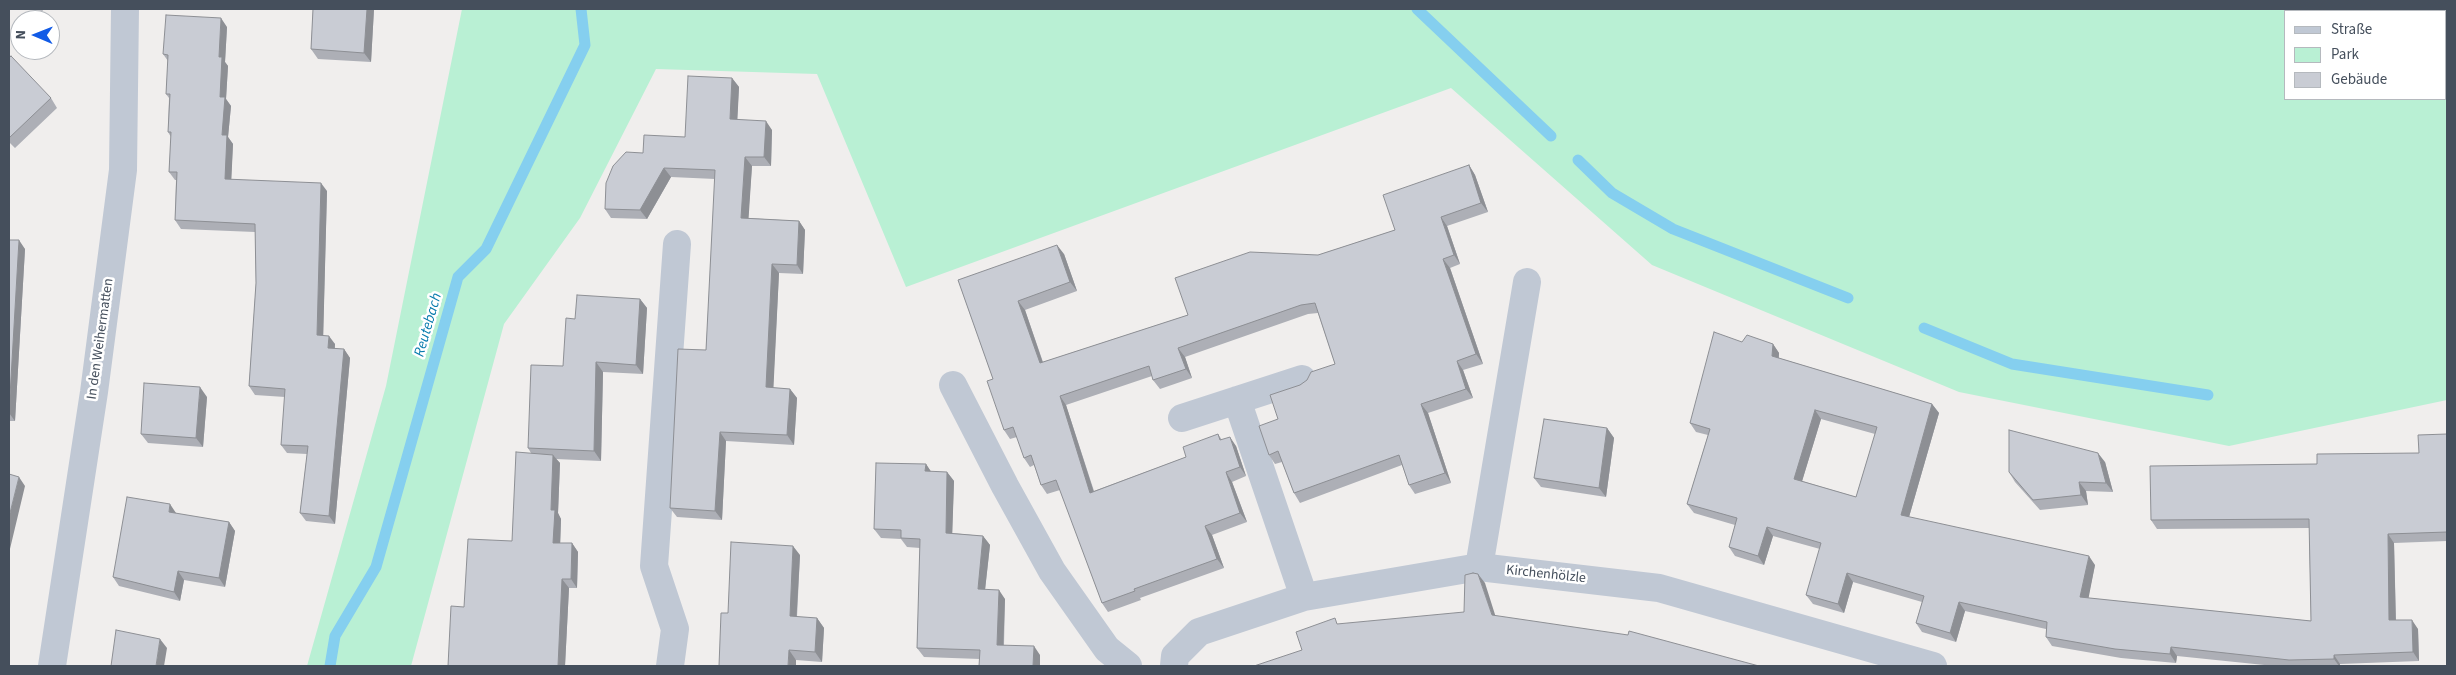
<!DOCTYPE html>
<meta charset="utf-8">
<style>
body{margin:0}
#map{position:relative;width:2456px;height:675px;overflow:hidden;background:#f0eeed;font-family:"Source Sans 3",sans-serif}
canvas{display:block}
.frame{position:absolute;inset:0;border:10px solid #454f5c;pointer-events:none}
.legend{position:absolute;left:2284px;top:10px;width:162px;height:90px;box-sizing:border-box;background:#fff;border:1px solid #b5b9be;margin:0;padding:6px 9px;list-style:none;font-size:15px;color:#454f5c}
.legend li{display:flex;align-items:center;gap:10px;height:25px}
.legend b{width:25px;border:1px solid #b5b9be}
.north{position:absolute;left:10px;top:10px;width:50px;height:50px;box-sizing:border-box;background:#fff;border:1px solid #b5b9be;border-radius:50%;rotate:271deg;font-size:14px;font-weight:700;line-height:20px;text-align:center;color:#454f5c}
.north::after{content:'';display:block;margin:auto;width:18px;height:22px;background:#125be6;clip-path:polygon(50% 0,100% 100%,50% 72%,0 100%)}
</style>
<div id="map">
<canvas width="2456" height="675"></canvas>
<div class="frame"></div>
<ul class="legend">
<li><b style="height:6px;background:#c0c8d4"></b>Straße</li>
<li><b style="height:14px;background:#b9f0d4"></b>Park</li>
<li><b style="height:14px;background:#c9ccd4"></b>Gebäude</li>
</ul>
<div class="north">N</div>
</div>
<script>
const c = document.querySelector('canvas').getContext('2d');
c.lineJoin = 'round';
function fillPath(path, color) { c.fillStyle = color; c.fill(path, 'evenodd'); }
const shape = rows => new Path2D(rows.map(r => 'M' + r).join(''));
function trace(path, color, width, dash) { c.strokeStyle = color; c.lineWidth = width; c.lineCap = dash ? 'butt' : 'round'; c.setLineDash(dash || []); c.stroke(path); }
function write(font, color, halo, rows, align = 'center') {
  c.font = font + ' "Source Sans 3",sans-serif'; c.lineWidth = 5; c.setLineDash([]); c.textBaseline = 'middle'; c.strokeStyle = halo; c.fillStyle = color; for (const [text, x, y, turn = 0] of rows) {
    c.save(); c.translate(x, y); c.rotate((+turn || 0) * Math.PI / 180); c.textAlign = isNaN(turn) ? turn : align; if (halo) c.strokeText(text, 0, 0); c.fillText(text, 0, 0); c.restore();
  }
}
fillPath(shape([
 [462,9,2447,9,2447,400,2229,446,1959,392,1652,265,1451,88,906,287,817,74,656,69,580,218,504,324,411,666,307,666,386,386],
 [2285,11,2445,11,2445,99,2285,99]
]), '#b9f0d4');
trace(shape([
 [1417,9,1551,136],
 [1578,160,1612,193,1673,229,1848,298],
 [1924,328,2012,364,2208,395],
 [330,666,335,636,376,567,458,277,486,249,585,45,581,9]
]), '#85cfef', 11);
trace(shape([
 [953,385,1005,486,1052,571,1107,649,1128,666],
 [1237,400,1304,597],
 [1182,418,1302,379],
 [1479,567,1527,282],
 [52,666,94,392,123,170,125,9],
 [670,666,675,629,654,566,677,244],
 [1174,666,1175,656,1199,632,1304,597,1479,567,1659,588,1933,666]
]), '#c0c8d4', 28);
fillPath(shape([
 [27,9,42,9,43,11],
 [313,9,374,9,371,62,318,59,311,49],
 [227,27,225,62,228,66,226,99,231,106,228,137,233,144,231,179,327,191,323,336,335,344,335,349,344,349,350,358,335,524,306,521,300,513,307,454,287,453,281,445,285,397,255,395,249,386,256,283,255,232,181,229,175,220,176,180,175,180,169,172,171,137,168,132,169,98,166,94,168,61,163,54],
 [9,58,51,98,57,108,15,148,9,142],
 [732,78,739,87,737,119,772,130,771,166,752,166,748,218,799,221,805,230,803,274,779,273,773,388,790,389,797,398,794,445,726,441,722,520,677,517,670,508,706,350,715,179,671,177,647,219,611,218,605,209,643,153,685,137],
 [1469,165,1475,175,1488,212,1447,226,1460,264,1450,268,1483,364,1463,370,1473,398,1428,413,1451,483,1415,494,1409,485,1402,465,1300,503,1294,493,1282,462,1275,464,1269,455,1278,419,1300,385,1335,364,1318,313,1308,314,1185,357,1192,378,1160,389,1153,380,1152,376,1066,405,1094,491,1186,457,1218,434,1222,440,1236,446,1246,476,1232,482,1247,522,1212,535,1224,568,1140,598,1141,600,1108,612,1102,603,1060,490,1047,494,1041,485,1034,465,1030,467,1024,458,1017,437,1010,439,1004,430,993,379,958,280,1064,254,1077,291,1025,310,1043,362,1188,315,1318,255,1395,230],
 [9,240,25,249,15,421,9,421],
 [640,299,647,308,643,374,603,372,601,461,556,459,560,463,558,513,561,519,560,543,572,543,578,552,577,588,569,588,565,666,448,666,464,607,512,541,531,453,528,448,563,366,575,319],
 [1742,342,1773,344,1779,353,1779,358,1932,404,1939,413,1909,517,2095,565,2088,598,2311,621,2309,528,2157,529,2151,520,2317,464,2419,453,2447,434,2447,541,2394,543,2396,620,2418,629,2419,661,2340,664,2340,666,2274,666,2177,656,2176,663,2121,658,2052,646,2046,637,2046,629,1965,611,1956,642,1922,632,1916,623,1922,602,1853,582,1844,613,1813,604,1806,595,1820,549,1773,536,1764,565,1735,556,1729,547,1735,525,1694,513,1687,504,1708,435,1696,432,1690,423],
 [1821,419,1875,434,1856,497,1802,481],
 [207,397,203,447,148,443,141,434],
 [1607,428,1614,438,1606,497,1541,487,1534,478],
 [2105,462,2113,492,2086,491,2088,505,2040,510,2015,482,2009,472],
 [926,464,931,472,947,472,954,481,952,533,983,536,990,545,985,590,1005,599,1004,645,1040,655,1040,666,979,666,980,659,924,657,917,648,920,548,907,547,901,539,881,538,874,529],
 [176,513,176,514,229,522,235,531,225,587,184,580,180,601,119,586,113,577],
 [800,555,797,617,817,618,824,628,822,662,796,660,728,613]
]), '#adafb6');
fillPath(shape([
 [367,9,374,9,371,62,364,53],
 [221,18,227,27,225,62,228,66,226,99,231,106,228,137,233,144,231,187,225,179,220,97,219,57],
 [732,78,739,87,737,128,730,119],
 [766,121,772,130,771,166,764,157],
 [745,157,752,166,748,227,741,218],
 [1469,165,1475,175,1488,212,1481,203],
 [664,168,671,177,647,219,640,210],
 [321,183,327,191,323,344,317,335],
 [1441,217,1447,226,1460,264,1454,255],
 [799,221,805,230,803,274,797,265],
 [19,240,25,249,15,421,9,413],
 [1057,245,1064,254,1077,291,1070,282],
 [1443,259,1450,268,1483,364,1476,354],
 [772,264,779,273,773,397,766,387],
 [640,299,647,308,643,374,636,365],
 [1018,301,1025,310,1046,372,1040,363],
 [329,336,335,344,334,357,328,348],
 [1773,344,1779,353,1778,365,1772,356],
 [1178,348,1185,357,1192,378,1186,369],
 [344,349,350,358,335,524,329,516],
 [1457,361,1463,370,1473,398,1466,389],
 [596,362,603,372,601,461,594,451],
 [200,387,207,397,203,447,196,438],
 [790,389,797,398,794,445,787,435],
 [1060,396,1066,405,1097,502,1090,493],
 [1421,404,1428,413,1451,483,1445,473],
 [1932,404,1939,413,1907,524,1901,515],
 [1815,410,1821,419,1800,488,1794,479],
 [1607,428,1614,438,1606,497,1599,488],
 [720,432,726,441,722,520,715,511],
 [1230,437,1236,446,1246,476,1240,467],
 [2098,453,2105,462,2113,492,2106,483],
 [553,455,560,463,558,513,561,519,560,551,553,543,551,510],
 [926,464,932,473,925,471],
 [947,472,954,481,952,542,946,533],
 [1226,472,1232,482,1247,522,1240,513],
 [19,477,25,486,9,553,9,517],
 [2079,482,2086,491,2088,505,2081,495],
 [170,504,176,513,175,521,169,512],
 [229,522,235,531,225,587,219,578],
 [1205,526,1212,535,1224,568,1217,559],
 [1767,527,1773,536,1764,565,1758,556],
 [2388,534,2394,543,2396,629,2389,620],
 [983,536,990,545,984,599,978,589],
 [572,543,578,552,577,588,571,579],
 [793,546,800,555,796,626,790,616],
 [2089,556,2095,565,2087,606,2080,597],
 [178,571,184,580,180,601,174,592],
 [1847,573,1853,582,1844,613,1838,604],
 [1478,574,1485,583,1498,624,1492,615],
 [562,579,569,588,565,666,558,666],
 [999,590,1005,599,1003,654,997,645],
 [1959,602,1965,611,1956,642,1950,633],
 [817,618,824,628,822,662,815,652],
 [2412,620,2418,629,2419,661,2413,652],
 [160,639,167,648,164,666,156,666],
 [1034,646,1040,655,1040,666,1033,666],
 [2171,647,2177,656,2176,663,2170,654],
 [789,650,796,660,796,666,788,666],
 [2334,655,2340,664,2340,666,2339,666,2334,659]
]), '#8d8f94');
const building = shape([
 [313,9,367,9,364,53,311,49,313,9],
 [166,15,221,18,219,57,222,57,220,97,225,97,222,135,227,135,225,179,321,183,317,335,329,336,328,348,344,349,329,516,300,513,308,446,281,445,285,389,249,386,256,283,255,224,175,220,177,172,169,172,171,132,168,132,170,94,166,94,168,55,163,54,166,15],
 [11,56,51,98,9,138,9,58,11,56],
 [688,76,732,78,730,119,766,121,764,157,745,157,741,218,799,221,797,265,772,264,766,387,790,389,787,435,720,432,715,511,670,508,678,349,706,350,715,170,664,168,640,210,605,209,606,183,613,166,626,152,643,153,644,135,685,137,688,76],
 [1469,165,1481,203,1441,217,1454,255,1443,259,1476,354,1457,361,1466,389,1421,404,1445,473,1409,485,1399,455,1294,493,1278,451,1269,455,1259,426,1278,419,1270,395,1300,385,1307,380,1311,372,1335,364,1315,303,1301,305,1178,348,1186,369,1153,380,1149,366,1060,396,1090,493,1186,457,1183,447,1218,434,1220,440,1230,437,1240,467,1226,472,1240,513,1205,526,1217,559,1134,589,1135,591,1102,603,1056,480,1041,485,1031,455,1024,458,1013,427,1004,430,987,381,993,379,958,280,1057,245,1070,282,1018,301,1040,363,1188,315,1175,278,1250,252,1318,255,1395,230,1383,195,1469,165],
 [9,240,19,240,9,413,9,240],
 [577,295,640,299,636,365,596,362,594,451,528,448,531,365,563,366,566,318,575,319,577,295],
 [1714,332,1742,342,1747,335,1773,344,1772,356,1932,404,1901,515,2089,556,2080,597,2311,621,2309,519,2151,520,2150,466,2317,464,2317,454,2419,453,2418,435,2447,434,2447,532,2388,534,2389,620,2412,620,2413,652,2334,655,2334,659,2289,660,2171,647,2170,654,2115,649,2046,637,2047,622,1959,602,1950,633,1916,623,1924,596,1847,573,1838,604,1806,595,1821,543,1767,527,1758,556,1729,547,1737,518,1687,504,1710,429,1690,423,1714,332],
 [1815,410,1877,427,1856,497,1794,479,1815,410],
 [144,383,200,387,196,438,141,434,144,383],
 [1544,419,1607,428,1599,488,1534,478,1544,419],
 [2009,430,2098,453,2106,483,2079,482,2081,495,2033,500,2009,472,2009,430],
 [516,452,553,455,551,510,555,510,553,543,572,543,571,579,562,579,558,666,448,666,451,606,464,607,468,539,512,541,516,452],
 [876,463,926,464,925,471,947,472,946,533,983,536,978,589,999,590,997,645,1034,646,1033,666,979,666,980,650,917,648,920,539,901,538,901,530,874,529,876,463],
 [9,474,19,477,9,517,9,474],
 [127,497,170,504,169,512,229,522,219,578,178,571,174,592,113,577,127,497],
 [731,542,793,546,790,616,817,618,815,652,789,650,788,666,719,666,721,613,728,613,731,542],
 [1473,573,1478,574,1492,615,1628,635,1629,631,1759,666,1254,666,1302,650,1296,632,1335,618,1337,624,1464,612,1465,575,1473,573],
 [116,630,160,639,156,666,111,666,116,630]
]);
fillPath(building, '#c9ccd4');
trace(building, '#8d8f94', 1);
write('14px', '#454f5c', '#fff', [
 ["In den Weihermatten",101,339,-82],
 ["Kirchenhölzle",1546,575,6]
]);
write('italic 15px', '#077bad', '#fff', [
 ["Reutebach",429,325,-74]
]);
</script>
